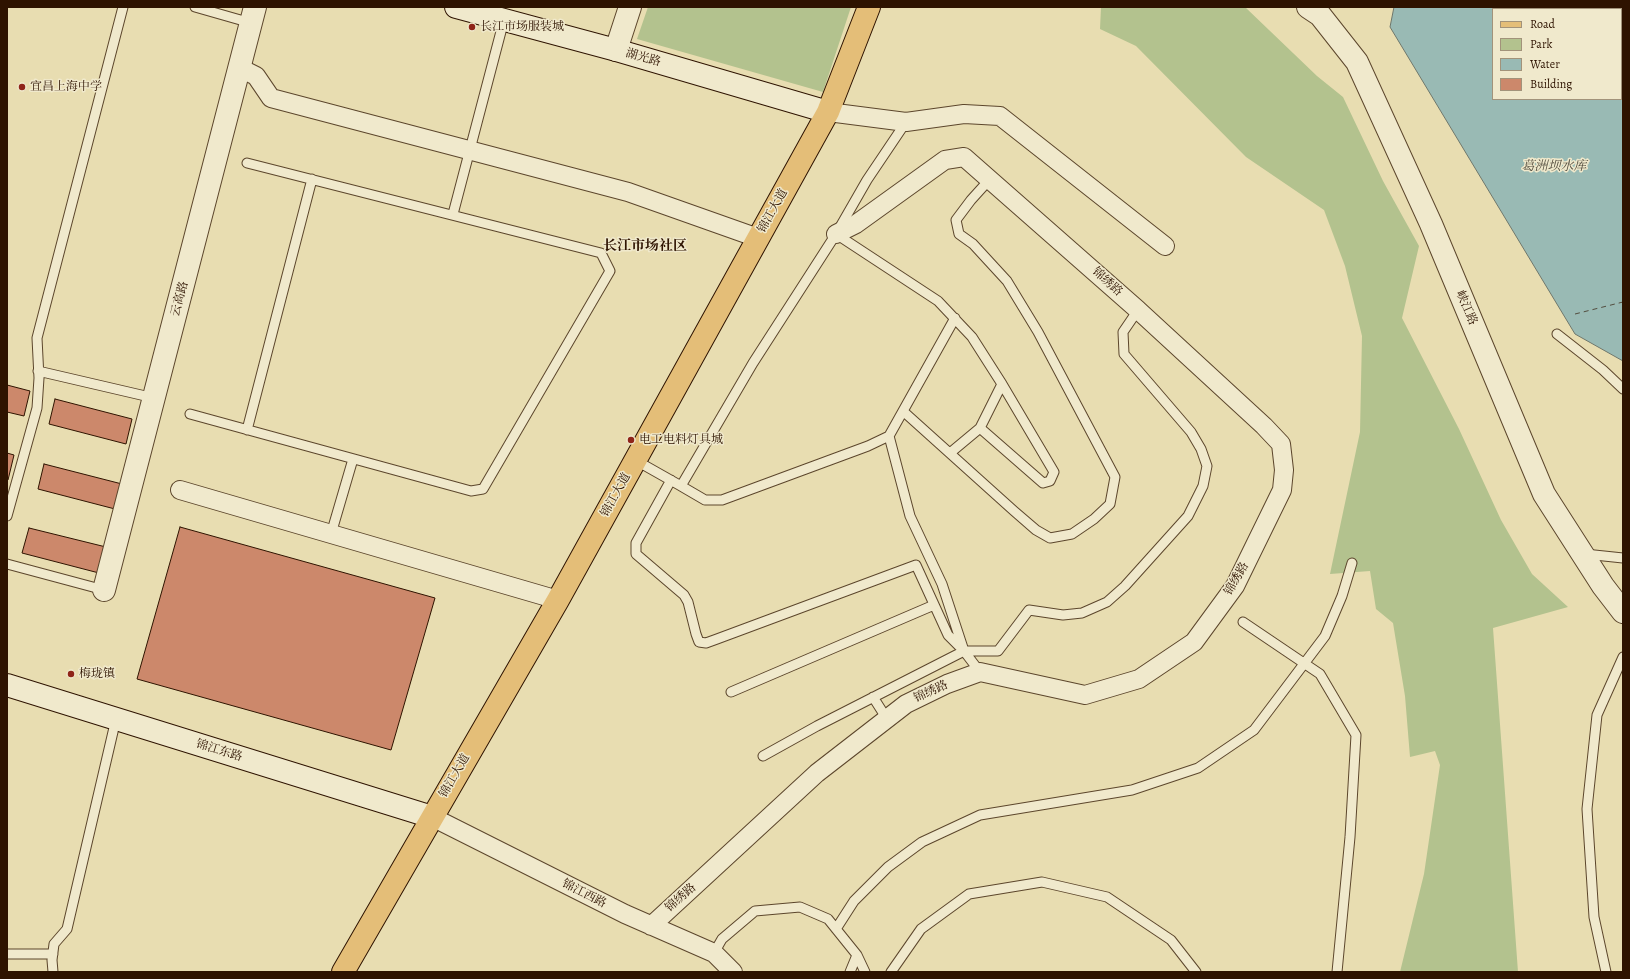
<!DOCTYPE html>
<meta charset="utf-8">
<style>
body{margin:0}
#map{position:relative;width:1630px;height:979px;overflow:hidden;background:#e8ddb1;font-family:Alegreya,serif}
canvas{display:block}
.frame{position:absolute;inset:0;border:8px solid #2e1300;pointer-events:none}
.legend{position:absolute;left:1492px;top:8px;width:130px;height:92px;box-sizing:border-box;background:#f0e9cc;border:1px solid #a2937a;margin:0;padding:5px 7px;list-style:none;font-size:12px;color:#2e1300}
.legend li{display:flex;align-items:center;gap:8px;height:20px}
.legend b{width:20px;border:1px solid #a2937a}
</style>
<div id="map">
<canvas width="1630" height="979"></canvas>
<div class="frame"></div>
<ul class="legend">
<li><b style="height:5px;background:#e4be78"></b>Road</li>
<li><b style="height:11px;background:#b3c28e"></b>Park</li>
<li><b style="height:11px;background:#99bab4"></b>Water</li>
<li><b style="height:11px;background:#cc886b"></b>Building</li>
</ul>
</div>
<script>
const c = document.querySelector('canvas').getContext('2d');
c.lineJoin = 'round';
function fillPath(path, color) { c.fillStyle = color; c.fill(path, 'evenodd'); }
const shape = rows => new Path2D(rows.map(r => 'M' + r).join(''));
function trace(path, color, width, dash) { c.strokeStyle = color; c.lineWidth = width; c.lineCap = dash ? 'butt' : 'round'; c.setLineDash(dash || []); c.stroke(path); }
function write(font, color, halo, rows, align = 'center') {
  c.font = font + ' Alegreya,"Noto Serif SC",serif'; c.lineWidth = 3; c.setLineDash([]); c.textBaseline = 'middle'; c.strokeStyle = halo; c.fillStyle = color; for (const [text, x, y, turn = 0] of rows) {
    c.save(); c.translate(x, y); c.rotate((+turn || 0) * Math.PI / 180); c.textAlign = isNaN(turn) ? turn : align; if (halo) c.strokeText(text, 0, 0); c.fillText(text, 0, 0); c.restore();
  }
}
fillPath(shape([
 [648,7,851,7,823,92,637,39],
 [1101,7,1245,7,1317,76,1343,97,1383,181,1419,246,1402,318,1459,429,1501,520,1532,574,1568,607,1493,628,1518,972,1400,972,1424,874,1440,765,1435,751,1410,757,1405,696,1393,623,1376,609,1370,571,1330,574,1360,432,1362,336,1345,266,1324,210,1246,157,1136,46,1100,29]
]), '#b3c28e');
const water = shape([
 [1394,7,1623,7,1623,361,1575,334,1390,27,1394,7],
 [1493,9,1621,9,1621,99,1493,99,1493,9]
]);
fillPath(water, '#99bab4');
trace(water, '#6e776c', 1);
trace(shape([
 [1575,314,1623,302]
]), '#534d3f', 1, [5, 4]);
const building = shape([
 [7,385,30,391,24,416,7,412,7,385],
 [55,399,132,419,126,444,49,424,55,399],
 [7,453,14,455,8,480,7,480,7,453],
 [44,464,122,484,115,509,38,489,44,464],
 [180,527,435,598,391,750,137,679,180,527],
 [29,528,106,547,99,573,22,553,29,528]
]);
fillPath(building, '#cc886b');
trace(building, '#2e1300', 1);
const service = shape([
 [195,7,251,23],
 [453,214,504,20],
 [836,234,938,301,972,337,1002,384,1054,472,1050,481,1043,483,980,428],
 [1557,334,1603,370,1623,389],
 [38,371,154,398],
 [904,412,1014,511,1036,530,1050,538,1072,534,1094,519,1110,504,1115,477,1038,332,1007,281,973,244,959,234,956,220,971,200,990,179],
 [190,414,471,491,483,489,610,271,601,253,247,163],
 [247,430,312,179],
 [889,436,910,516,942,584,964,651,980,672],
 [950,453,980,428,1002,384],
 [635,460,681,486,753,363,836,234,867,180,906,122],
 [671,480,636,543,636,554,684,595,688,602,696,634,699,642,706,643,717,639,916,565,948,635,964,651],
 [681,486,705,500,722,500,868,446,889,436,955,318],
 [7,516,37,408,39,378,37,338,123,7],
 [331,534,353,459],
 [1585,554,1623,558],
 [7,564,104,590],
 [1243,622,1320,674,1356,735,1350,837,1337,972],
 [731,692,934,605],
 [873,697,887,719],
 [763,756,817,726,964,651,998,651,1029,610,1063,615,1082,613,1107,602,1125,586,1188,516,1203,486,1207,466,1201,449,1191,432,1124,354,1123,332,1138,310],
 [836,929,854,901,888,867,922,842,980,815,1132,790,1198,768,1254,730,1325,636,1342,596,1352,563],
 [714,953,722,939,755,911,800,907,828,919,857,955,865,972],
 [7,954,53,954],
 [53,972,52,960,54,944,67,929,116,719],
 [850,972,857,955],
 [891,972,921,929,969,894,1042,882,1107,897,1171,940,1196,972],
 [1606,972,1594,917,1587,809,1597,715,1623,657]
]);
const minor = shape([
 [240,68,256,76,271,98,628,192,758,238],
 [828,112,906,122,964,114,1000,116,1165,246],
 [180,490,558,600],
 [432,817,625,914,714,953,733,972],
 [651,926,817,773,906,704,947,684,980,672,1085,695,1139,679,1194,642,1235,586,1282,490,1284,470,1281,444,1264,426,1138,310,964,157,945,160,856,224,836,234]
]);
const tertiary = shape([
 [1308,7,1320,15,1357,62,1431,224,1544,494,1603,586,1623,612],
 [616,50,630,7],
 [104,590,255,7]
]);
const secondary = shape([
 [456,7,616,50,828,112],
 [7,685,432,817]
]);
const primary = shape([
 [343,972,558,600,828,112,869,7]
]);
trace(service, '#5c462c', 11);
trace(minor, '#5c462c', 20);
trace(tertiary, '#5c462c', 24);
trace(secondary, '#2e1300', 24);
trace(primary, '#2e1300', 24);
trace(service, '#f0e9cc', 9);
trace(minor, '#f0e9cc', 18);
trace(tertiary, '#f0e9cc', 22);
trace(secondary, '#f0e9cc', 22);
trace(primary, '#e4be78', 22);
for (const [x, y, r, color] of [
 [472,27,4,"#8f2418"],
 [22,87,4,"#8f2418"],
 [631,440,4,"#8f2418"],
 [71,674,4,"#8f2418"]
]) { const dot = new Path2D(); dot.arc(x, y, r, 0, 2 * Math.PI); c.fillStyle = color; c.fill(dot); trace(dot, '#f0e9cc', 1.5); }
write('12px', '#2e1300', '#f0e9cc', [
 ["长江市场服装城",480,27],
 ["宜昌上海中学",30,87],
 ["电工电料灯具城",639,440],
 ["梅珑镇",79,674]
], 'left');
write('12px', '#2e1300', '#f0e9cc', [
 ["湖光路",643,58,16],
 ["锦江大道",773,211,-61],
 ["锦绣路",1107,282,42],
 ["云高路",180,299,-75],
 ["峡江路",1466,308,67],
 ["锦江大道",616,495,-61],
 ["锦绣路",1237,579,-60],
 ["锦绣路",931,692,-25],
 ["锦江东路",219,751,17],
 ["锦江大道",455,776,-60],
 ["锦江西路",584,894,27],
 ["锦绣路",681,898,-42]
]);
write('italic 13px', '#534d3f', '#f0e9cc', [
 ["葛洲坝水库",1554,167]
]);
write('bold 14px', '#2e1300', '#f0e9cc', [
 ["长江市场社区",645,247]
]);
</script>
